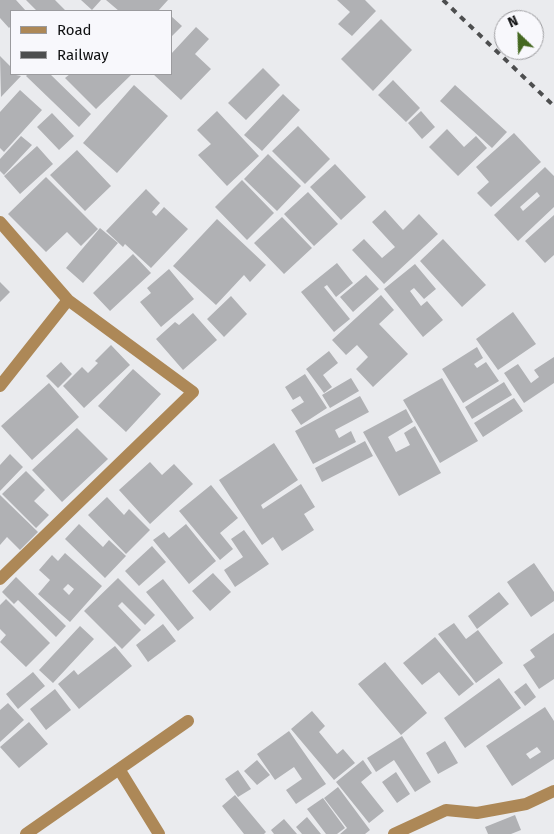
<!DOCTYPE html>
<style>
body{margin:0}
#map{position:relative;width:554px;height:834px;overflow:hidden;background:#eaebee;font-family:"Fira Sans",sans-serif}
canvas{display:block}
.legend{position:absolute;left:10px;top:10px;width:162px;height:65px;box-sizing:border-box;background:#f8f8fc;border:1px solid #9b9b9e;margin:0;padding:6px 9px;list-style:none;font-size:15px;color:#0f1011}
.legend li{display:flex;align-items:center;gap:10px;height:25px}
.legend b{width:25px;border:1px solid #9b9b9e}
.north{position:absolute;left:494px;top:10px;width:50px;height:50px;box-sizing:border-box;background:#f8f8fc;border:1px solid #9b9b9e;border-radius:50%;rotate:336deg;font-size:14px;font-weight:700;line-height:20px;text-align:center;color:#0f1011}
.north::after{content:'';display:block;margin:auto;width:18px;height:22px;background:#456821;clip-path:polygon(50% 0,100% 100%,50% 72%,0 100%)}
</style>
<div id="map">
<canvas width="554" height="834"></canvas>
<ul class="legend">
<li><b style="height:6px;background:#ad8857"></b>Road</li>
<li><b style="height:6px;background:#4d4e4f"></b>Railway</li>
</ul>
<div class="north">N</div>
</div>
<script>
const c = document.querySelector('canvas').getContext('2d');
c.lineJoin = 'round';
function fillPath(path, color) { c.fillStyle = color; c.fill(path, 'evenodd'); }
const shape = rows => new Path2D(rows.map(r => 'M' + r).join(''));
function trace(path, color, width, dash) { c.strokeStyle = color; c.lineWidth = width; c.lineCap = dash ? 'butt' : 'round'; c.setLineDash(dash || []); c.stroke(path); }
fillPath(shape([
 [0,0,16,0,26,11,11,11,11,26,9,28,0,18],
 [26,0,55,0,66,11,35,11,36,10],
 [81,0,101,0,92,10],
 [106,0,168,0,158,11,119,11],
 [337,0,365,0,376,11,352,36,338,24,350,12],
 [171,16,182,26,171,37],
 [381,19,412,50,373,91,341,59],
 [196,27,209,39,195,54,211,69,181,100,153,74,171,74,171,54],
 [0,56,11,67,11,74,21,76,1,97],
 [263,68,280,85,246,120,228,103],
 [28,74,50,74,91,114,79,127,26,76],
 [70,74,132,74,96,109,65,78],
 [393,80,420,108,406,122,378,95],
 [134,85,168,116,117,173,83,143],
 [455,85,507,132,492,148,440,101],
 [20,90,42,110,4,152,0,148,0,112],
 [283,94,300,110,262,151,244,135],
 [217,111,259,156,227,186,198,155,211,144,197,130],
 [421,111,435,127,422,139,408,123],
 [52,113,74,136,59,150,37,127],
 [298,126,330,159,305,184,272,151],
 [447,129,464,147,476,136,487,148,458,176,429,147],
 [514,133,541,162,491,207,477,193,489,182,476,167],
 [21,136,32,145,4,175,0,171,0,159],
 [37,146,53,164,20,194,4,176],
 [77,150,111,186,85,211,50,175],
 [268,154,301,186,277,211,244,179],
 [335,164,366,197,341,220,310,187],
 [545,167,554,176,554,207,518,241,494,215],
 [537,192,540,196,523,211,520,207],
 [46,177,98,229,81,246,67,232,46,252,8,214],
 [242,180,274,213,247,240,215,207],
 [146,189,160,203,152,212,156,216,164,207,188,229,151,268,125,244,123,247,106,231],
 [308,192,338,224,314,246,284,214],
 [385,210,403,230,419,214,438,234,384,284,352,250,364,239,382,258,395,247,372,222],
 [554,215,554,255,545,263,525,241],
 [282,217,312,248,284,274,254,243],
 [217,219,266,265,250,282,244,275,216,305,173,266],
 [100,228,118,243,83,283,66,268],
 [443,239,486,285,462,307,420,261],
 [133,254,151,273,110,311,93,293],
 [337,263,353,283,336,297,327,285,324,287,350,319,334,332,301,292],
 [415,264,436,289,424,299,414,288,410,291,421,306,427,301,443,320,423,337,384,289],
 [169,269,194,299,161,327,140,302,151,293,147,288],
 [366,275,379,289,353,312,340,297],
 [0,282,10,292,0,302],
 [381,295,394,310,379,324,408,354,373,387,356,369,368,357,357,345,346,355,332,340],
 [231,296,247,314,224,337,207,319],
 [513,312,536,344,498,370,476,339],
 [193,313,217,340,183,370,156,339,175,322,179,325],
 [111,345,130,365,84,408,63,386,82,367,88,373,98,363,95,361],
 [477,347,483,358,474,364,477,368,486,362,499,381,463,403,442,369],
 [329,351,338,363,323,375,332,387,324,393,306,369],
 [554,357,554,383,524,403,504,373,518,364,531,383,539,377,534,370],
 [61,362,72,374,58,388,46,376],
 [133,369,161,394,126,432,98,406],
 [305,374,327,408,301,425,291,410,304,402,300,396,293,400,285,387],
 [351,378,359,391,330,408,322,395],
 [442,378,478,441,440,463,403,400],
 [504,382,512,395,472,419,465,407],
 [49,383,79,417,32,460,1,426],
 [360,396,369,412,335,430,339,438,351,431,356,442,313,464,295,431],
 [514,398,523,411,483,437,474,423],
 [406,409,413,422,388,437,396,452,410,445,404,433,415,426,441,473,399,496,363,432],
 [77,428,108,459,62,502,32,470],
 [365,441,373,456,322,482,315,468],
 [274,443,298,480,261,505,263,509,301,484,315,507,304,514,314,530,282,551,273,537,262,545,219,480],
 [10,454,23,467,0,491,0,465],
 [150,462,162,475,174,464,193,484,150,524,119,490],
 [26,471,45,490,34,501,49,515,36,528,2,494],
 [211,485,238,518,220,533,233,549,220,560,179,511],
 [0,495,38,532,20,550,7,537,0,545],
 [107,497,124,515,129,509,150,530,126,554,88,515],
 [79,524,103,547,109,540,126,556,105,578,65,539],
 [186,524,216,561,189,584,153,540,164,532,169,538],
 [244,530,269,564,235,587,224,570,243,557,231,539],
 [152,546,166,562,139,586,125,571],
 [65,553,102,586,70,622,38,594,50,580,39,570,52,555,58,561],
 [68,584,74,589,69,595,63,589],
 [534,563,554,592,554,601,531,617,507,582],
 [213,573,231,592,210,611,192,591],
 [16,577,66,626,56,637,18,600,14,604,2,592],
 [118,578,155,615,145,625,122,602,118,606,141,630,122,649,84,611],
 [163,579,194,618,178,631,146,592],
 [499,592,509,604,477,629,468,616],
 [6,599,50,643,26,667,0,642,6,635,0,629,0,605],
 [454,623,466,639,478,630,503,663,476,683,438,634],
 [163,624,176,641,148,662,136,645],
 [80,626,94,639,53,683,39,670],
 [554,633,554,679,539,689,523,665,535,657,530,650],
 [435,637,474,684,459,696,439,672,422,685,403,663],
 [115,646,132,666,79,709,58,684,74,670,78,675],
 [385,662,427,713,401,735,358,684],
 [33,672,45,686,18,709,6,694],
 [499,678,521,708,465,748,444,718],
 [526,683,536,697,525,706,514,692],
 [55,689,71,710,46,730,30,709],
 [8,703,24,720,0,742,0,710],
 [545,707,554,721,554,759,512,786,486,746],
 [537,747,541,752,530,759,526,754],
 [312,711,325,726,319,732,337,754,343,749,355,763,334,780,291,729],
 [29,722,48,744,19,768,0,747],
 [289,731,326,784,296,804,286,790,302,779,294,767,275,780,257,754],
 [402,736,431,782,415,792,394,760,376,772,367,758],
 [445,741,458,763,438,774,426,753],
 [257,760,270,775,257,785,244,771],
 [363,760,372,773,361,782,384,811,369,823,336,782],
 [238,770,251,789,238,797,225,779],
 [396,772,410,794,397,803,382,782],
 [338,787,370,830,365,834,340,834,347,828,324,798],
 [235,795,266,832,264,834,244,834,222,806],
 [323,798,345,828,337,834,326,834,307,809],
 [515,815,521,830,511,834,488,834,485,827],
 [307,817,321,834,302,834,296,827],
 [284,819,297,834,274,834,271,830]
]), '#b0b1b4');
trace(shape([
 [0,222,68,300,193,392,0,579],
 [0,386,68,300],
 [119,769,159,834],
 [26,834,188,721],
 [394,834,446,810,477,813,526,804,554,791]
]), '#ad8857', 12);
trace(shape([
 [443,0,554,106]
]), '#4d4e4f', 4, [6, 6]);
</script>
